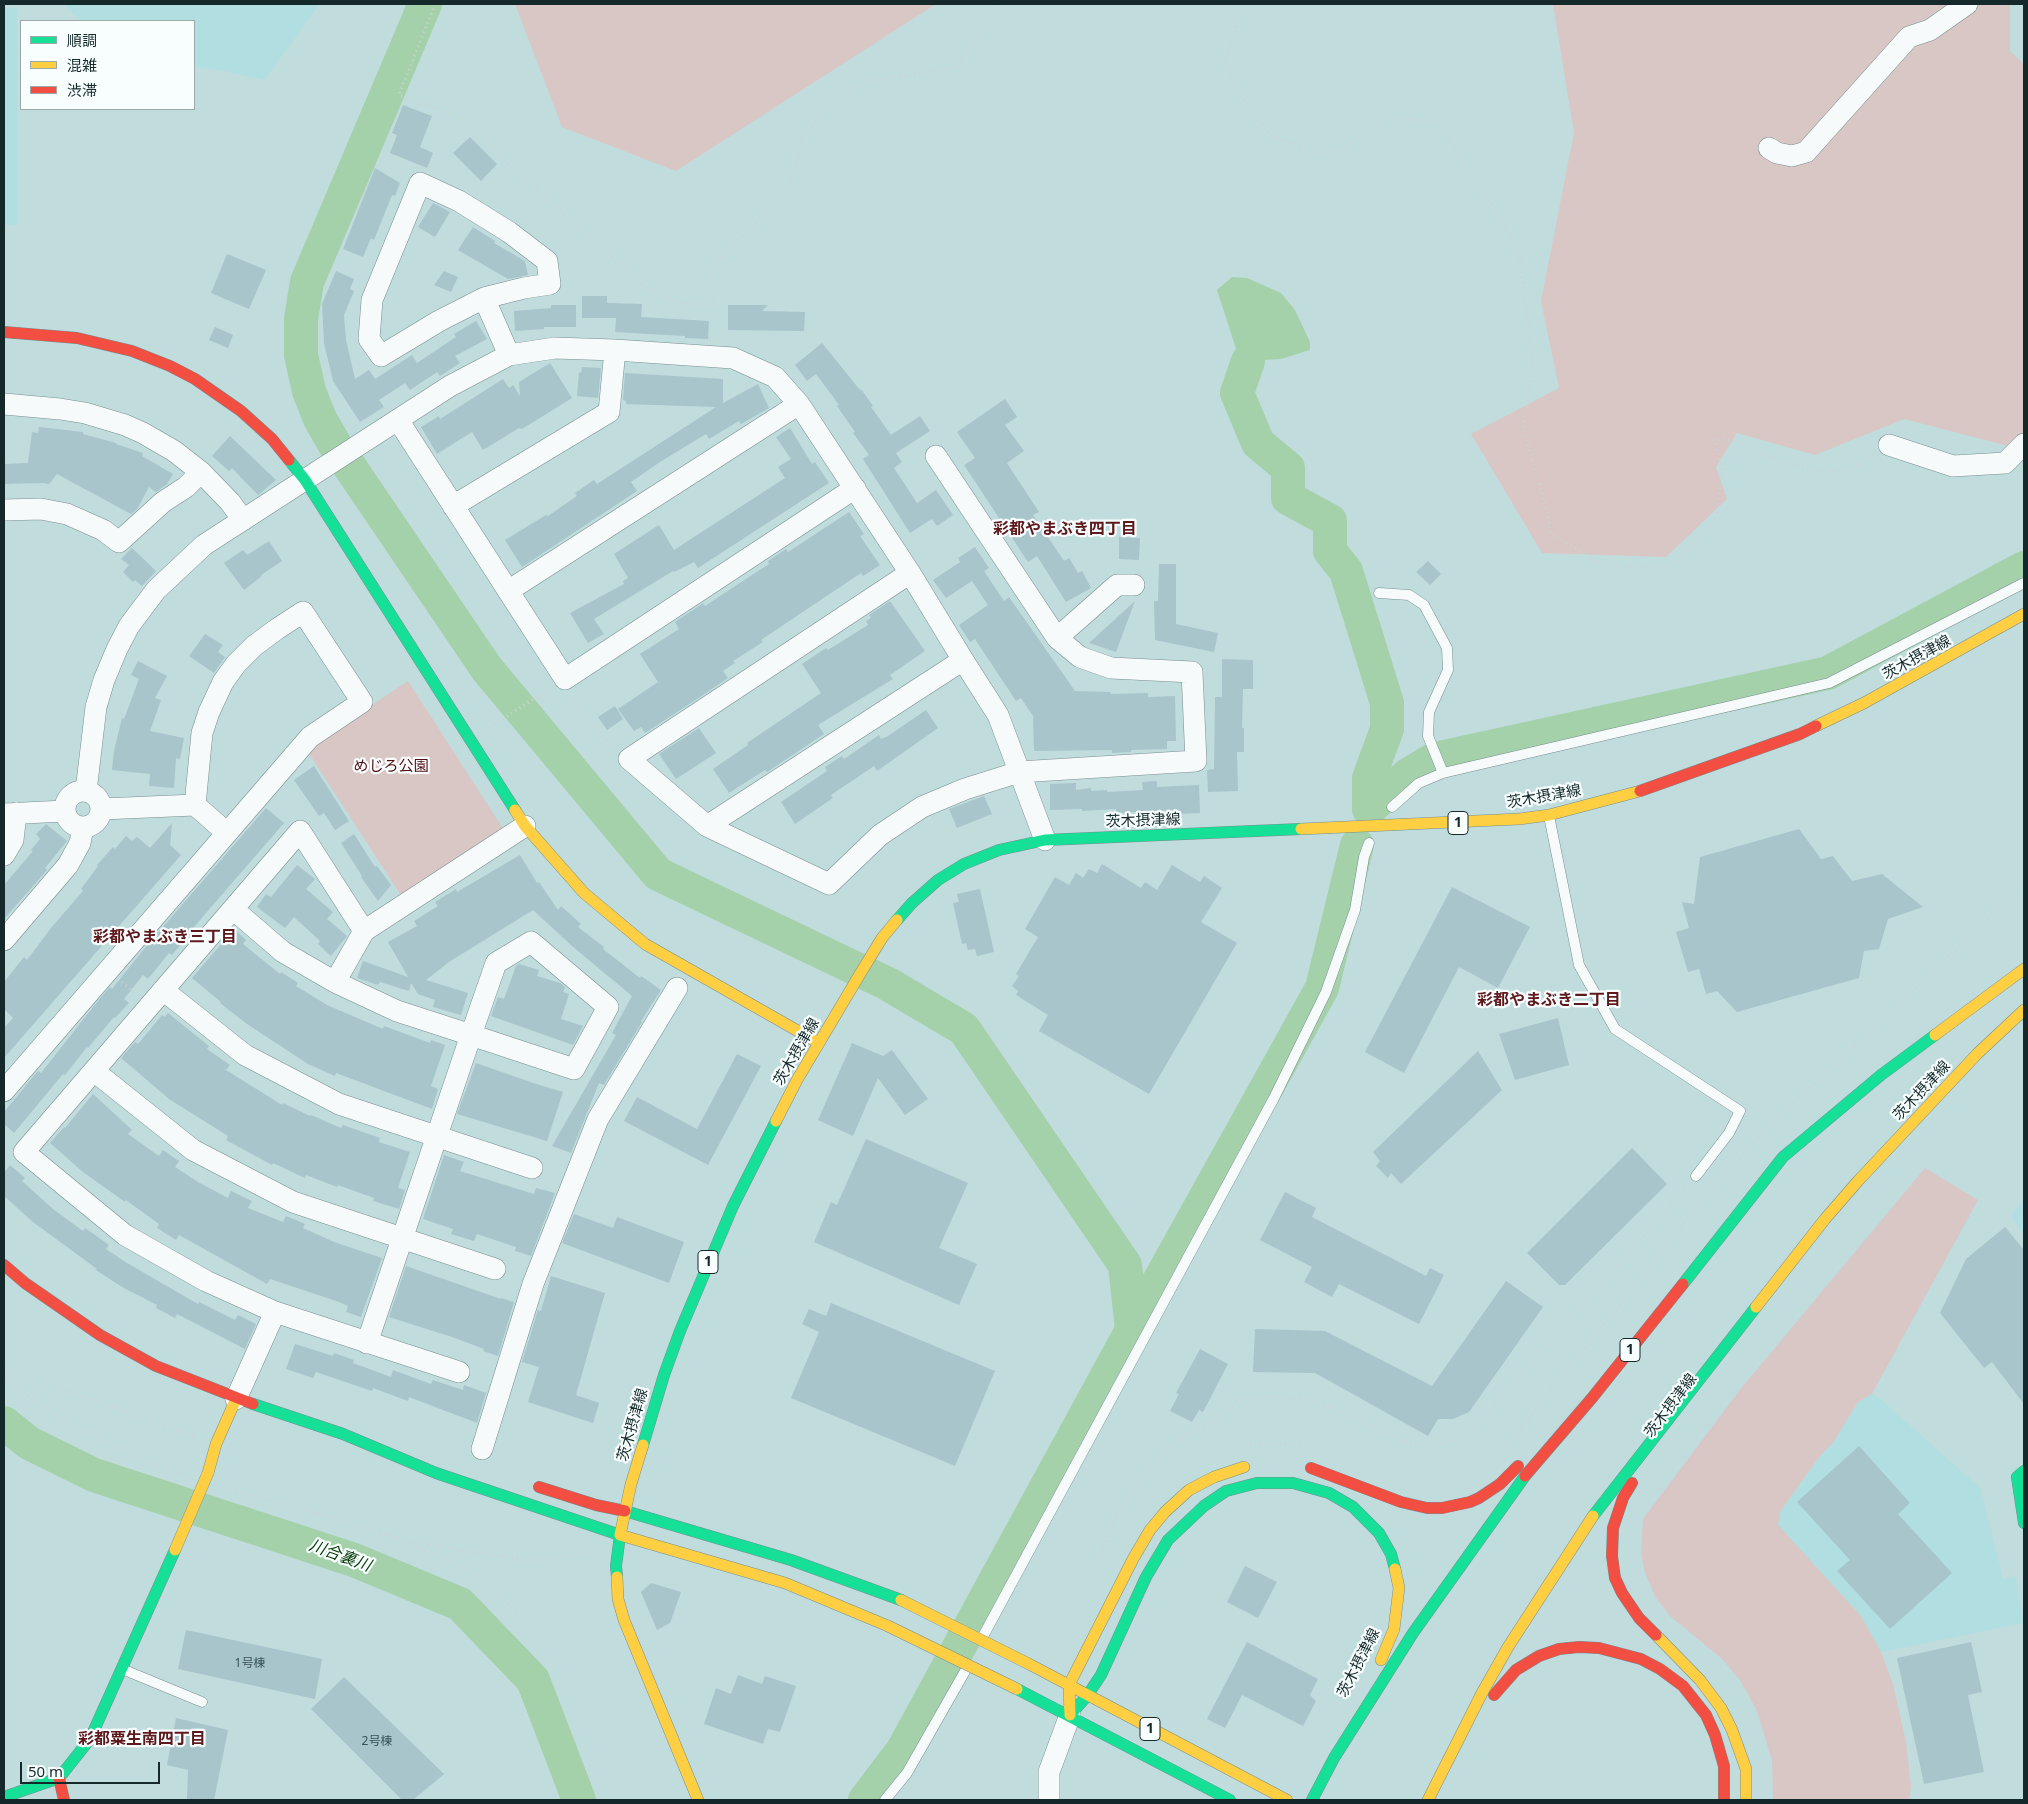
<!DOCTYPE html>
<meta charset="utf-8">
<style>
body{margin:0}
#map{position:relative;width:2028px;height:1804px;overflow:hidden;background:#c0dcdd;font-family:"Noto Sans","Noto Sans JP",sans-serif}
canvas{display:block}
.frame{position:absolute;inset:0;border:5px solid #15292b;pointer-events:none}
.legend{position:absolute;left:20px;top:20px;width:175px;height:90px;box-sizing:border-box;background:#f8fdfe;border:1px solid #9da8aa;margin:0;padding:6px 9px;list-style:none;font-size:15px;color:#15292b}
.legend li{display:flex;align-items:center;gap:10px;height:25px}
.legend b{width:25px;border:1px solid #9da8aa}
.scale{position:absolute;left:20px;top:1762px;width:140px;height:22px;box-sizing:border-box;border:2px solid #15292b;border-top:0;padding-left:6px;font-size:15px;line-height:18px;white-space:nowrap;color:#15292b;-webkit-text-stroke:4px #f8fdfe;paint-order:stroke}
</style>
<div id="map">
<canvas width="2028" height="1804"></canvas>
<div class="frame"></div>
<ul class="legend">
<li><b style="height:6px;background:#16e098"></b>順調</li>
<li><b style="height:6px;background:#ffcf43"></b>混雑</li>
<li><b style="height:6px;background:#f24e42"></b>渋滞</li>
</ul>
<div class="scale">50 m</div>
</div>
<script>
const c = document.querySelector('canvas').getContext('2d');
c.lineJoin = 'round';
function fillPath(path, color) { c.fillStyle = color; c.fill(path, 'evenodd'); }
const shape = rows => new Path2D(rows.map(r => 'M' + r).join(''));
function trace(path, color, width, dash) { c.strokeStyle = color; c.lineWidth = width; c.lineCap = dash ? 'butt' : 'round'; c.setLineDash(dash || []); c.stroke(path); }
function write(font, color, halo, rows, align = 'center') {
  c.font = font + ' "Noto Sans","Noto Sans JP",sans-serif'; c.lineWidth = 4.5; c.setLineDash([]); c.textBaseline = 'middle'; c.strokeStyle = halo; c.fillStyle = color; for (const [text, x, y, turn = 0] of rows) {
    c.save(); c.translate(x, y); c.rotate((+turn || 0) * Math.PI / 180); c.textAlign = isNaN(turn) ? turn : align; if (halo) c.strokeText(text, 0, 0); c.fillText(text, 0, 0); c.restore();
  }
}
fillPath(shape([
 [63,4,320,4,264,80,226,71,194,67,194,21,81,21],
 [4,8,17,8,17,225,4,225],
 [2024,1199,2024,1235,2011,1216],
 [1872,1394,1878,1397,1980,1488,2003,1579,2016,1577,2023,1623,1881,1652,1861,1616,1781,1530,1778,1525,1780,1512,1820,1456,1833,1443,1858,1402]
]), '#b0dee1');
fillPath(shape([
 [515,4,936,4,676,171,562,127],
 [1553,4,2010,4,2010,51,2024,64,2024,447,2020,449,1904,419,1815,455,1737,433,1716,467,1727,499,1666,557,1542,553,1471,434,1559,388,1541,301,1574,133],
 [408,681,504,830,402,897,308,752,315,743],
 [1925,1168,1978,1200,1872,1394,1858,1402,1833,1443,1820,1456,1780,1512,1778,1525,1861,1616,1881,1652,1893,1684,1906,1742,1911,1787,1909,1800,1773,1800,1772,1761,1757,1711,1740,1680,1721,1658,1670,1616,1656,1598,1645,1573,1641,1553,1643,1519,1739,1391]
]), '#d9c7c5');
fillPath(shape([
 [1232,277,1247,278,1281,293,1295,310,1310,342,1310,350,1281,359,1248,361,1238,355,1217,290]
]), '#a4d1aa');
trace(shape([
 [425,4,307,282,301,319,301,355,309,391,320,419,335,445,487,669,658,874,888,984,964,1029,1125,1265,1132,1330],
 [1248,361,1237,393,1258,443,1288,468,1288,498,1330,521,1330,551,1346,571,1387,703,1387,729,1369,778,1369,809],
 [1369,809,1408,775,1431,761,1444,757,1828,673,2024,568],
 [4,1423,29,1443,94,1475,354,1560,460,1604,533,1680,579,1800],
 [865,1800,903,1750,1132,1330,1322,988,1357,845]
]), '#a4d1aa', 34);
fillPath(shape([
 [403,105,432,116,420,147,433,153,427,168,390,153,397,135,392,133],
 [470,137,497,164,481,181,453,153],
 [375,168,400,183,395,196,392,195,374,240,371,238,363,257,343,249],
 [433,203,450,212,435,237,418,227],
 [473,227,495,241,494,243,525,261,528,275,508,279,458,250],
 [227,254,266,270,249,309,211,293],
 [336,271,354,279,350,289,354,291,344,315,346,340,355,379,369,370,375,379,412,355,417,363,456,337,454,334,476,321,487,339,455,356,460,363,440,376,437,372,410,390,405,383,379,400,384,407,360,422,333,381,324,343,322,304],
 [444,271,458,277,451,292,434,285],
 [582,296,607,296,607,303,642,304,641,317,709,321,708,339,685,338,685,336,615,332,616,318,582,318],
 [551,305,576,305,576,327,544,327,544,329,515,331,514,311,551,308],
 [728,305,768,305,762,311,805,312,804,331,728,330],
 [215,327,233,335,228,348,209,340],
 [822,343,860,390,861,389,873,406,871,407,891,435,920,416,930,431,896,453,902,462,894,468,917,503,936,490,953,515,937,526,932,519,910,533,863,459,869,455,853,433,855,432,837,406,839,405,816,374,807,381,795,365],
 [550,363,572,398,522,429,519,428,483,450,472,432,437,454,421,427,439,416,440,419,503,379,509,388,513,385,520,396,519,382],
 [582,367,601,368,598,398,577,396,579,372,581,373],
 [625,373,723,379,723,403,758,384,769,408,741,424,739,421,709,439,706,434,660,462,631,482,637,491,522,567,505,540,546,515,548,516,577,496,575,493,594,480,597,484,716,407,626,404,626,401,623,400],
 [1005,399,1017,417,1005,425,1024,451,1007,463,1039,512,1033,515,1064,561,1069,558,1078,573,1082,571,1091,588,1066,602,1037,556,1028,562,964,465,975,458,957,432],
 [39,427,83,432,83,434,116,443,116,444,143,453,142,456,173,474,167,484,156,492,149,487,137,509,131,514,57,474,49,484,43,483,4,484,4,464,28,463,32,432,38,433],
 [790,428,812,464,815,462,829,483,698,568,694,562,674,572,673,571,594,619,604,634,588,643,570,613,624,584,623,581,628,578,614,554,659,525,674,550,785,478,778,467,791,459,776,437],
 [230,436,276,480,258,495,232,468,229,471,212,456],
 [849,512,864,534,860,536,880,565,863,576,861,573,761,640,763,642,733,661,735,663,723,671,728,678,700,697,645,733,641,727,634,731,618,709,658,682,640,654,679,629,675,622,702,604,703,603,705,606,726,592,769,564,768,561,786,549,788,552],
 [1119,537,1140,538,1139,560,1119,559],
 [269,541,282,561,261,575,262,576,244,590,224,563,243,550,247,555],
 [975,547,989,568,984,571,1004,601,1009,597,1075,691,1110,692,1111,694,1148,693,1148,697,1175,696,1176,741,1167,741,1167,749,1131,750,1131,752,1112,753,1112,750,1034,751,1033,716,1021,698,1016,701,975,639,970,642,959,625,988,605,972,581,946,598,933,580,960,562,958,558],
 [132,548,156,571,142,586,135,580,133,582,123,572,129,565,121,559],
 [1428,561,1441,574,1430,585,1416,572],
 [1159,564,1176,564,1176,624,1218,633,1214,652,1155,640,1154,601,1158,601],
 [890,601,925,651,890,675,893,679,818,725,824,734,767,772,765,770,729,793,713,769,748,745,747,743,821,693,802,664,826,648,828,650,868,625,866,621,871,618,869,615],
 [1135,601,1116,652,1089,643],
 [205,634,223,645,218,652,225,657,214,673,189,656],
 [1222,659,1253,660,1253,689,1243,689,1242,728,1244,728,1244,752,1237,752,1238,791,1208,792,1207,770,1214,769,1215,697,1222,697],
 [138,661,167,676,155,698,161,700,150,731,184,738,180,759,176,758,174,788,149,786,150,774,112,770,114,751,122,718,124,719,139,679,131,675],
 [615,706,623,719,607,730,598,717],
 [926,710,938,728,877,771,874,766,831,795,833,798,795,824,781,802,827,771,825,767,842,756,844,759,879,735,881,739,888,736],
 [699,728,716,753,676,779,659,754],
 [314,766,349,821,335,830,324,813,319,816,294,780],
 [1157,781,1157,787,1199,785,1200,813,1176,814,1176,810,1116,813,1116,809,1082,811,1082,809,1050,810,1050,784,1076,783,1076,790,1091,788,1091,791,1107,790,1107,792,1143,790,1142,782],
 [984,796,992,814,957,828,949,809],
 [266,808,284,823,187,935,188,936,172,955,169,953,148,979,143,975,124,999,129,1003,115,1018,114,1017,88,1048,87,1047,65,1075,63,1074,14,1133,4,1124,4,1112,38,1071,41,1073,97,1002,110,987,112,989,149,943],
 [172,823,170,845,181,855,4,1058,4,1028,13,1018,4,1009,4,982,24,957,27,960,51,928,83,891,81,889,98,866,97,865,113,847,115,849,126,836,132,841,137,837,150,848],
 [46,824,67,841,45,868,47,870,4,919,4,885,33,851,31,850,40,839,36,834],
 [1799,829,1821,859,1833,856,1852,881,1882,874,1923,907,1888,919,1879,949,1864,951,1859,978,1737,1012,1717,991,1706,994,1699,969,1688,972,1676,932,1689,928,1682,902,1694,904,1700,857],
 [354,834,375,867,377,866,391,885,378,901,361,877,362,876,341,843],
 [520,855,537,883,539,882,558,910,561,906,581,924,578,927,604,947,603,949,640,978,641,976,661,990,641,1021,642,1022,604,1085,599,1083,571,1153,552,1146,616,1035,612,1033,632,996,572,946,533,910,449,962,426,980,468,993,461,1015,433,1007,435,1000,418,994,411,983,409,991,380,982,378,985,357,978,363,961,408,977,388,942,417,926,414,921,438,906,435,902,456,889,457,892],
 [1102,864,1141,888,1145,882,1157,890,1172,865,1200,882,1204,876,1222,888,1201,922,1237,943,1149,1094,1039,1031,1048,1015,1016,995,1018,991,1012,986,1019,976,1016,974,1038,937,1025,929,1055,877,1069,885,1076,873,1083,878,1089,869,1097,873],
 [297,865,315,879,306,889,333,912,327,919,347,936,331,956,318,944,320,941,294,917,285,928,257,907,266,894,271,897],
 [1452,887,1530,927,1498,988,1459,967,1404,1073,1365,1052],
 [980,889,994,952,977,956,975,949,968,950,966,943,962,944,953,903,959,902,957,894],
 [234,929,246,940,243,944,280,974,281,972,298,983,296,986,327,1005,383,1029,384,1026,430,1043,431,1040,445,1045,431,1086,438,1089,432,1109,336,1073,335,1076,308,1064,247,1024,220,1003,221,1002,192,978],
 [519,964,539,970,537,976,560,983,565,987,563,992,569,994,561,1019,583,1026,573,1045,491,1016,498,997,504,999,516,966],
 [168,1013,209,1046,207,1049,230,1065,226,1070,282,1105,283,1103,310,1116,311,1115,341,1128,343,1125,380,1138,379,1142,410,1152,398,1188,405,1190,399,1209,373,1201,374,1198,338,1185,337,1187,306,1175,305,1178,273,1163,272,1165,226,1140,228,1136,169,1099,121,1058,135,1042,138,1044,162,1015,165,1017],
 [1558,1018,1569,1065,1515,1080,1499,1034],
 [852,1043,883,1056,892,1050,928,1099,905,1115,878,1078,853,1136,818,1120],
 [1478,1051,1502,1090,1401,1184,1391,1173,1388,1178,1376,1166,1380,1161,1373,1152],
 [737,1054,761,1066,708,1165,624,1121,637,1097,697,1129],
 [476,1063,536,1084,563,1092,547,1141,457,1114],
 [93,1094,132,1130,128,1134,159,1156,163,1150,179,1161,175,1167,198,1182,228,1198,231,1191,252,1201,248,1208,283,1222,286,1216,305,1224,303,1228,334,1242,382,1258,361,1317,346,1312,348,1306,339,1302,270,1279,267,1284,179,1235,176,1240,157,1228,159,1224,126,1200,125,1202,83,1172,50,1143,64,1127,65,1128],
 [866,1139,968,1183,939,1248,977,1264,959,1305,814,1242,831,1202,837,1205],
 [1632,1148,1667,1184,1565,1285,1559,1285,1527,1253],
 [444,1155,464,1162,460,1171,534,1194,536,1188,555,1193,531,1256,515,1251,516,1247,477,1234,474,1241,451,1234,453,1229,423,1219],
 [10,1165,25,1178,22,1181,53,1209,83,1231,85,1228,109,1245,106,1249,127,1263,198,1304,199,1302,235,1320,238,1315,256,1324,245,1349,177,1314,175,1318,156,1308,157,1305,122,1287,96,1270,97,1269,33,1222,4,1196,4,1173],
 [1285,1192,1316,1208,1312,1217,1426,1276,1430,1268,1444,1275,1419,1324,1339,1284,1332,1297,1304,1282,1312,1267,1260,1240],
 [574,1214,613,1228,617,1217,684,1242,669,1283,562,1243],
 [2005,1227,2024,1250,2024,1404,1992,1362,1984,1368,1940,1313,1966,1259],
 [406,1266,501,1299,501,1298,514,1302,498,1356,483,1351,484,1349,452,1337,389,1317],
 [551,1276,605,1293,576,1395,599,1403,593,1423,528,1402,539,1367,522,1362,538,1310,541,1311],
 [1506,1281,1543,1307,1469,1412,1453,1419,1438,1419,1428,1436,1315,1373,1253,1372,1255,1329,1325,1331,1432,1386],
 [831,1303,995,1371,955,1466,791,1398,819,1332,802,1324,809,1309,826,1316],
 [295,1344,333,1356,334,1353,354,1360,353,1363,391,1377,393,1370,431,1384,433,1380,463,1390,464,1385,486,1393,477,1423,409,1397,408,1401,373,1388,372,1391,316,1372,313,1378,286,1369],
 [1200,1349,1228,1364,1203,1412,1199,1410,1192,1422,1170,1411,1179,1394,1176,1393],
 [1859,1446,1910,1503,1898,1514,1952,1573,1890,1629,1837,1571,1850,1560,1797,1502],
 [1245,1566,1277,1582,1258,1618,1227,1602],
 [651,1583,681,1592,670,1623,657,1630,641,1592],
 [186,1630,322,1659,315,1699,178,1669],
 [1247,1642,1318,1679,1310,1695,1316,1701,1303,1726,1242,1695,1225,1728,1207,1719],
 [1971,1642,1982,1692,1968,1695,1984,1772,1924,1784,1897,1658],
 [738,1675,762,1684,765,1676,796,1686,780,1732,768,1729,763,1744,704,1724,716,1688,731,1694],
 [344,1677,444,1774,413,1800,402,1800,311,1709],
 [176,1718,228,1730,214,1800,187,1800,188,1770,167,1765]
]), '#a7c5cb');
const lane = shape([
 [1379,593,1409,595,1424,605,1447,648,1448,670,1429,712,1428,736,1443,773],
 [1392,807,1419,783,1443,773,1829,683,2024,583],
 [1549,816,1579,965,1615,1029,1740,1111,1729,1133,1696,1176],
 [981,1640,1274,1098,1326,992,1355,910,1364,857,1369,843],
 [122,1669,202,1702],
 [885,1800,907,1773,968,1666]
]);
const street = shape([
 [1769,148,1777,153,1792,156,1806,152,1909,37,1930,30,1967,4],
 [484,298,524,288,550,284,547,261,509,232,459,201,420,183,372,300,369,339,381,356,439,321,484,298,509,355],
 [4,404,60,409,85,413,125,425,143,433,174,451,201,472,230,502,243,520],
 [398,420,565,679,855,488],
 [1889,445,1953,466,2005,463,2024,444],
 [453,506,609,412,615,350],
 [4,510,41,509,67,514,103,530,119,542,163,502,186,487,201,472],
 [910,573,629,759,707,826,829,884,880,835,922,807,965,789,1019,772,1196,761,1192,672,1111,668,1080,657,1057,638,936,456],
 [508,591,799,404],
 [1057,638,1117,585,1134,585],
 '65 809a18 18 0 1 1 36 0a18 18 0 1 1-36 0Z',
 [86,791,96,707,104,680,117,649,129,626,156,590,204,545,450,386,509,355,555,348,615,350,733,358,775,377,799,404,910,573,963,660,998,715,1045,840],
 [195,805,227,833],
 [4,814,65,811],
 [707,826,963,660],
 [4,855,13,840,16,813],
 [233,909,283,952,335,982,397,1011,471,1035,574,1069,608,1007,531,942,496,963,471,1035,402,1239,367,1343],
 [364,931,300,831,24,1152,125,1235,206,1281,275,1312,459,1372],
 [4,940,68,865,80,843,83,828],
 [335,982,364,931,525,826],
 [163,990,245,1055,339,1104,532,1168],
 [94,1071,193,1150,293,1202,495,1269],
 [4,1091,310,737,362,702,303,612,277,629,254,646,236,664,223,682,209,712,202,733,195,805,102,809],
 [236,1399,275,1312],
 [482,1449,533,1284,598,1119,677,988],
 [1049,1800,1049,1772,1070,1715]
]);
const fast = shape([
 [289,460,305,480,515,810],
 [897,920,912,903,938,880,964,864,999,850,1045,840,1301,829],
 [1683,1284,1783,1157,1881,1075,1935,1035],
 [253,1404,343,1434,436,1473,620,1535,616,1566,617,1577],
 [643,1445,664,1375,680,1331,733,1206,776,1121],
 [2024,1471,2017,1477,2024,1523],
 [625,1511,791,1560,901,1600],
 [1593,1516,1756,1307],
 [1017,1689,1230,1800],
 [1070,1715,1087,1696,1101,1675,1146,1577,1168,1540,1204,1506,1226,1491,1257,1483,1293,1483,1329,1493,1353,1507,1379,1533,1391,1554,1395,1569],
 [4,1797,59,1778,90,1739,175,1550],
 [1312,1800,1334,1758,1413,1633,1525,1476]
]);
const slow = shape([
 [1816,726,1864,703,2024,614],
 [515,810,525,826,584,893,645,944,819,1043],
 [1301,829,1519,819,1549,815,1640,791],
 [1935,1035,2024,969],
 [776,1121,797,1080,860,974,882,938,897,920],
 [1756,1307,1825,1219,1858,1181,1977,1054,2024,1010],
 [643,1445,631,1484,620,1535,785,1583,888,1626],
 [208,1473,216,1444,236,1399],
 [617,1577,618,1599,624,1620,698,1800],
 [1656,1635,1700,1680,1721,1708,1732,1730,1746,1769,1746,1800],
 [1381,1660,1394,1629,1399,1588,1395,1569],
 [1029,1664,1287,1800],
 [1070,1715,1069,1685,1133,1559,1150,1530,1165,1512,1189,1490,1214,1477,1244,1467],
 [1428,1800,1482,1693,1508,1647,1593,1516]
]);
const jam = shape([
 [4,332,77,338,132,351,170,366,195,379,241,411,272,439,289,460],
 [1640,791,1800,734,1816,726],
 [4,1265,25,1283,100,1335,156,1366,253,1404],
 [1311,1468,1401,1502,1427,1508,1442,1508,1470,1502,1479,1498,1500,1484,1518,1466],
 [1525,1476,1592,1398,1683,1284],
 [1632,1483,1623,1498,1613,1528,1612,1556,1615,1578,1622,1593,1639,1618,1656,1635],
 [539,1487,596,1505,625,1511],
 [1494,1695,1516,1670,1539,1656,1559,1649,1579,1647,1599,1648,1641,1659,1660,1669,1683,1686,1706,1715,1715,1735,1724,1766,1724,1800],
 [59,1778,64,1800]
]);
trace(lane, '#788e90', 11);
trace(street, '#788e90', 22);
trace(fast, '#788e90', 12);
trace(slow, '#788e90', 12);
trace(jam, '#788e90', 12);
trace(shape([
 [435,4,399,95,468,120,508,164,643,285,676,302,714,306,711,266,789,190,803,136,830,104,870,80,912,75,957,67,997,8,998,4],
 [1218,4,1238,25,1226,59,1237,91,1272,136,1324,155,1351,143,1394,117,1442,123,1465,167,1496,210,1519,254,1533,359,1523,428,1535,468,1549,520,1550,533,1594,560,1619,567,1666,566,1685,553,1701,540,1717,515,1722,467,1714,440,1735,439,1764,455,1813,471,1842,471,1862,463,1874,454],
 [572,696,585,715,614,750],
 [490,727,549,689],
 [122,982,136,994],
 [4,1368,196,1437],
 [4,1377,14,1386,71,1426,161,1468,184,1475],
 [1250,1445,1272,1443,1304,1446],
 [1507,1446,1713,1187,1777,1117,1882,1022,1986,920,2024,886],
 [226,1488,324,1515,406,1541,529,1561,588,1554],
 [411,1544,466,1569,517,1612],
 [1107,1560,1099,1556,1118,1511,1142,1477,1169,1447,1193,1431,1217,1418,1240,1400,1254,1397,1274,1397,1310,1400,1332,1408,1413,1445,1427,1446,1451,1442,1472,1430,1687,1187]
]), '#ccd4d4', 3, [1, 4]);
trace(lane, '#f6fafa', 10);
trace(street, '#f6fafa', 21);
trace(fast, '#16e098', 11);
trace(slow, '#ffcf43', 11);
trace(jam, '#f24e42', 11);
const slowBridge = shape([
 [175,1550,208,1473],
 [901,1600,1029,1664],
 [888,1626,1017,1689]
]);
trace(slowBridge, '#788e90', 12, []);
trace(slowBridge, '#ffcf43', 11);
write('12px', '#3a5053', null, [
 ["1号棟",250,1664],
 ["2号棟",377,1742]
]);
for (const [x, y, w] of [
 [1458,823,20],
 [708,1262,20],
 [1630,1350,20],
 [1150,1729,20]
]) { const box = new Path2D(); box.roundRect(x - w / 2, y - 11.5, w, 23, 4); c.fillStyle = '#f8fdfe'; c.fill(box); trace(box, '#15292b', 1); }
write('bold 14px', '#15292b', null, [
 ["1",1458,823],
 ["1",708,1262],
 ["1",1630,1350],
 ["1",1150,1729]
]);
write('15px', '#15292b', '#f8fdfe', [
 ["茨木摂津線",1917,658,-29],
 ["茨木摂津線",1544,797,-10],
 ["茨木摂津線",1143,821,-2],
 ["茨木摂津線",797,1052,-60],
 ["茨木摂津線",1922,1091,-47],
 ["茨木摂津線",1671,1406,-53],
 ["茨木摂津線",633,1425,-74],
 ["茨木摂津線",1359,1663,-63]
]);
write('15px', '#520d12', '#f8fdfe', [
 ["めじろ公園",391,767]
]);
write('bold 16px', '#5e191c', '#f8fdfe', [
 ["彩都やまぶき四丁目",1065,529],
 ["彩都やまぶき三丁目",165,937],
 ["彩都やまぶき二丁目",1549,1000],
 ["彩都粟生南四丁目",142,1739]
]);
write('italic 16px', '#013901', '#f8fdfe', [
 ["川合裏川",340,1556,20]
]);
</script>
